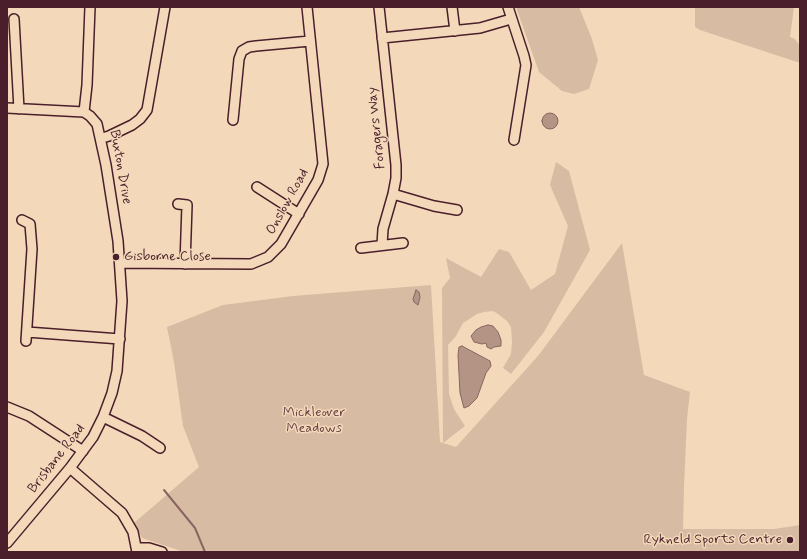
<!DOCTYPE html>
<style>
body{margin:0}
#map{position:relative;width:807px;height:559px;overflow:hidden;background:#f3d9ba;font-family:Mynerve,sans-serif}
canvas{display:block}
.frame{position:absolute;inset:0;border:8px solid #4a1f2b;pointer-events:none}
</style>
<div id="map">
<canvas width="807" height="559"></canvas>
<div class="frame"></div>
</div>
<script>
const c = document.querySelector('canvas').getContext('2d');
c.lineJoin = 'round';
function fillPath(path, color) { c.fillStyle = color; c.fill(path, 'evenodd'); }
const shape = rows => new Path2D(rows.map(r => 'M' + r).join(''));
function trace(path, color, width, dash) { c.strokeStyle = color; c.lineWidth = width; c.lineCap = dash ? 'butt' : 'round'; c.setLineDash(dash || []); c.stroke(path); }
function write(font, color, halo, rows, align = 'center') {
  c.font = font + ' Mynerve,sans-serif'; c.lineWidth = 3; c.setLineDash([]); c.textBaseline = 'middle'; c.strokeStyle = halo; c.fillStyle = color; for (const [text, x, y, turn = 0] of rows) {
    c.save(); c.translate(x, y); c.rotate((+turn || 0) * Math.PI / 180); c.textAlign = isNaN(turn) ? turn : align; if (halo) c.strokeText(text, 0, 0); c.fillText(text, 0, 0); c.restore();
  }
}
fillPath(shape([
 [516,7,579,7,592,39,598,60,589,89,574,94,562,91,539,72],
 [695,7,794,7,790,37,795,39,800,46,800,63,700,30,695,27],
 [556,162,569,171,590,250,544,332,511,374,503,368,511,354,512,342,511,327,507,321,498,314,493,311,484,312,477,314,463,323,456,336,448,345,449,394,454,409,465,426,443,443,456,447,538,356,622,243,644,375,690,392,687,419,684,487,683,529,774,529,800,525,800,552,184,552,142,538,134,523,199,467,183,426,174,362,167,327,223,305,293,296,431,285,440,442,443,443,442,288,450,278,446,258,481,277,499,249,509,252,531,290,555,274,568,226,550,185]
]), '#d7bba2');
const water = shape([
 '542 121a8 8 0 1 1 16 0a8 8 0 1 1-16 0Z',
 [416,290,419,292,420,297,418,305,414,302,413,299,416,290],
 [488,325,493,326,498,332,501,340,501,346,494,347,491,349,487,347,486,343,482,344,474,342,471,336,476,330,481,327,488,325],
 [462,346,490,361,491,366,486,373,477,398,469,406,464,408,460,393,458,355,459,347,462,346]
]);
fillPath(water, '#b49485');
trace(water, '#8a6561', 1);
trace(shape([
 [164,490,195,528,205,552]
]), '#8a6561', 2);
const minor = shape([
 [379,7,396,165,396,178,393,194,383,229,382,245],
 [452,7,455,31],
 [508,7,524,56,526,65,514,140],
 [14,19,19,109],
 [382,38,480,28,511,19],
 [7,108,84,112,90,116,97,124,106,165,118,241,122,301,117,371,112,393,103,417,93,437,70,468,7,543],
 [84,112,87,85,90,7],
 [233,120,239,59,242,51,249,47,256,46,310,41],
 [102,138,109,136,132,125,140,119,147,110,165,7],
 [257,187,299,214],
 [393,194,434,206,457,210],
 [178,204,187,205,185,264],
 [22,220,30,224,32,249,26,341],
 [361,248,403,243],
 [120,263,251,264,268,257,281,244,318,180,323,164,307,7],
 [27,332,120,339],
 [7,407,29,416,83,451],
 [103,417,142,436,160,448],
 [70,468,122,513,133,532,137,552],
 [137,548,149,548,162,552]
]);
trace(minor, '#4a1f2b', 12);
trace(minor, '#f3d9ba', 9);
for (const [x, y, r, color] of [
 [116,257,4,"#4a1f2b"],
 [790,540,4,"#4a1f2b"]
]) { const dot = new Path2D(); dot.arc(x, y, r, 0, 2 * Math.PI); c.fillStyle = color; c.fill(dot); trace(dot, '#f3d9ba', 1.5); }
write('14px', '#4a1f2b', '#f3d9ba', [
 ["Foragers Way",377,128,-96],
 ["Buxton Drive",120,167,80],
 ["Onslow Road",288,202,-61],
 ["Brisbane Road",57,459,-52]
]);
write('14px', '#4a1f2b', '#f3d9ba', [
 ["Gisborne Close",124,257],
 ["Rykneld Sports Centre",782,540,"right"]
], 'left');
write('14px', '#663e43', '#f3d9ba', [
 ["Mickleover",314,413],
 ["Meadows",314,429]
]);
</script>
